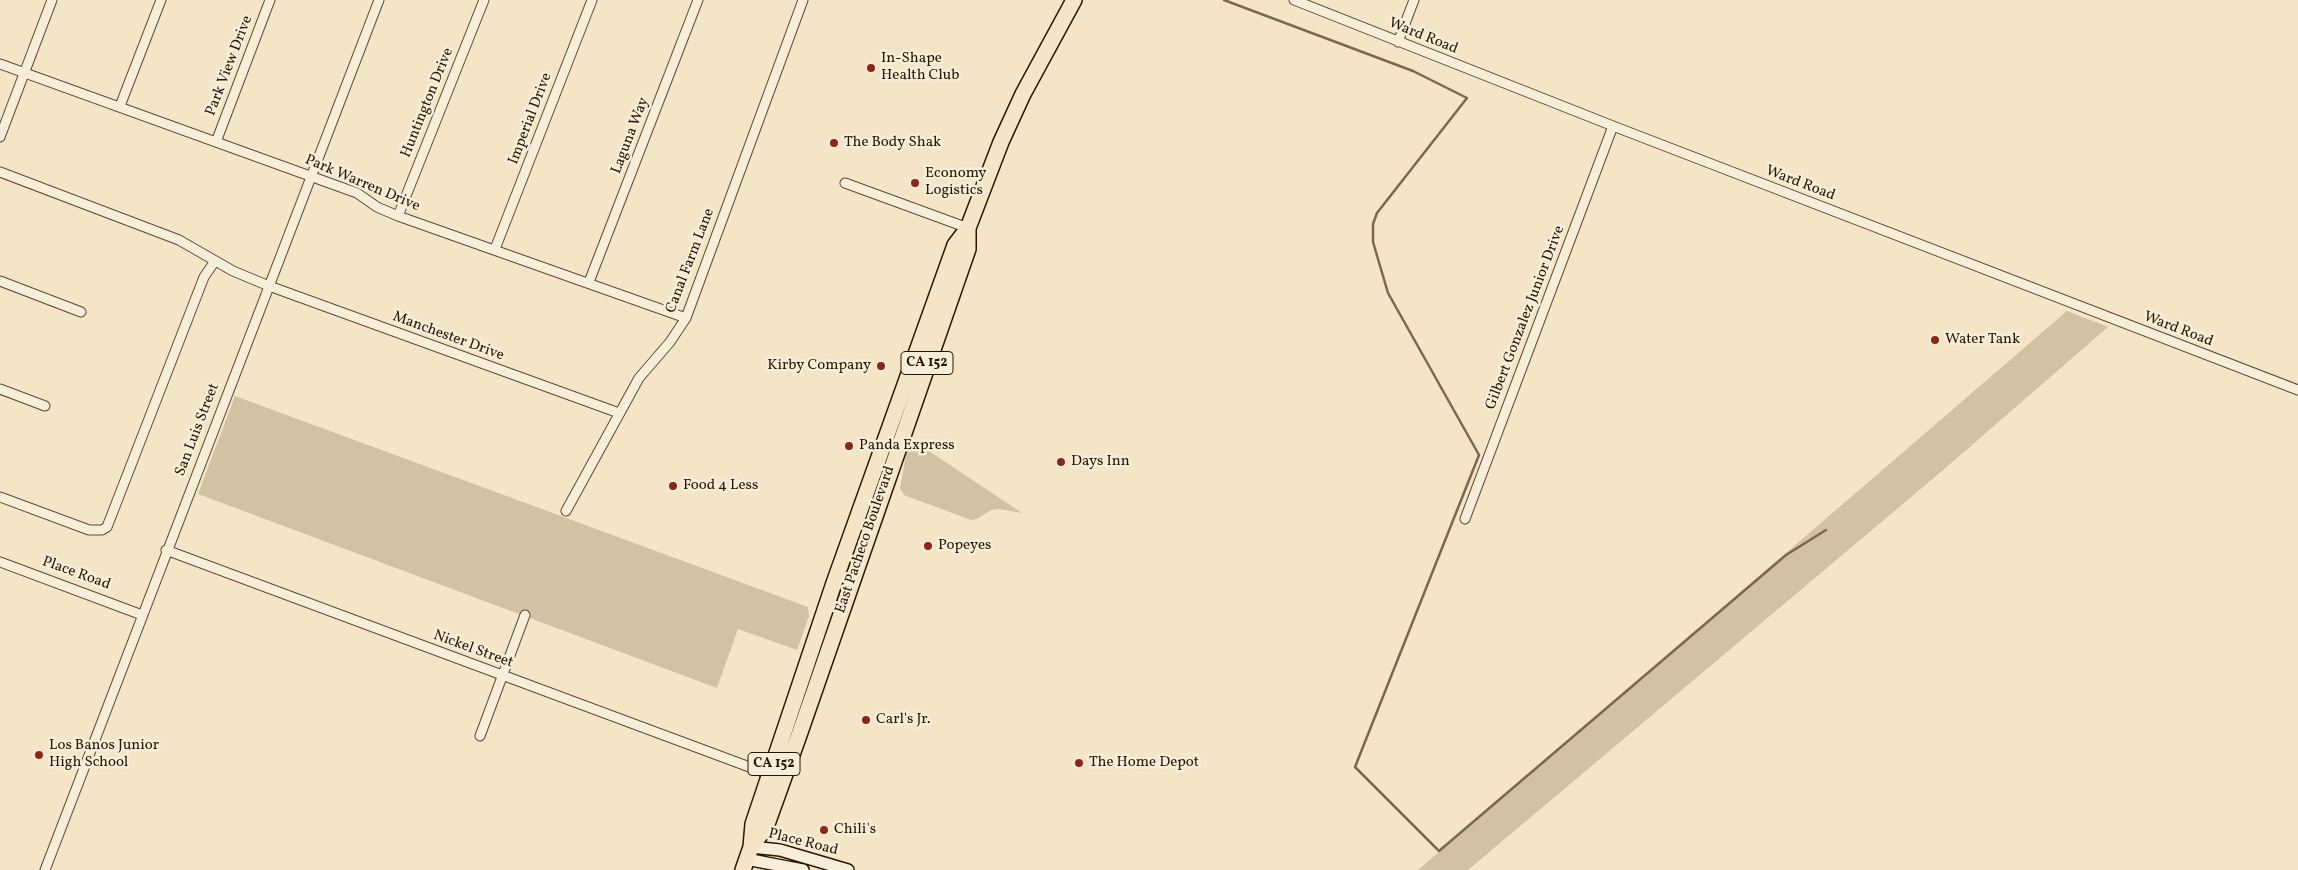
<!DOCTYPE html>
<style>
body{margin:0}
canvas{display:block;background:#f3e5c5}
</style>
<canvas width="2298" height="870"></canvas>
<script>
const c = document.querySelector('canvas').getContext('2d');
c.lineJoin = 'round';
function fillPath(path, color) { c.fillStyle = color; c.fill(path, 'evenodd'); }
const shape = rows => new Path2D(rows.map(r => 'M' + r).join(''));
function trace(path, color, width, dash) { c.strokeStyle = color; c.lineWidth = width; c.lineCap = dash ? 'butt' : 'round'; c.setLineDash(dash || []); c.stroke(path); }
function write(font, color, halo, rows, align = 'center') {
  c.font = font + ' Vollkorn,serif'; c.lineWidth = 5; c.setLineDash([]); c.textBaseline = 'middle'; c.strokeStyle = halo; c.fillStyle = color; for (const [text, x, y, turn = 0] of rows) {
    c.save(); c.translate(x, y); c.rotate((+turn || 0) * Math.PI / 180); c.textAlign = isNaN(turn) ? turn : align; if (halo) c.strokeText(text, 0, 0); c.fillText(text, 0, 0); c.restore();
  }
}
fillPath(shape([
 [2067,311,2108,327,1942,471,1468,870,1418,870],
 [235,396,808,607,809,616,797,650,738,629,717,688,198,494],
 [909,438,1022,513,998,509,991,510,977,519,971,520,904,495,900,488]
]), '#d1c2a4');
trace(shape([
 [1224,0,1413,71,1467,98,1377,213,1373,224,1373,242,1388,293,1479,455,1355,767,1439,851,1786,555,1826,530]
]), '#7b684e', 2.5);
const street = shape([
 [1294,0,1613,126,2298,390],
 [1398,42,1414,0],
 [0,64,357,193,377,207,398,216,686,318],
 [120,106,161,0],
 [0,137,52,0],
 [216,142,270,0],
 [0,172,179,240,233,271,269,286,619,413],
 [845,183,968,228],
 [398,216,484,0],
 [495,249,592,0],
 [0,281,81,312],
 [589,282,698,0],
 [0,389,45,406],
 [0,497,89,530,102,530,107,527,204,277,215,261],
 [566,511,639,378,670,342,686,318,803,0],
 [1465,519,1613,126],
 [166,550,771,775],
 [0,562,142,615],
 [480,736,525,615],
 [45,870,379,0]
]);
const secondary = shape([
 [751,847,780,850,848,870],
 [746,859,803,870]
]);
const highway = shape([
 [751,847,766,827,798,738,968,249,968,228],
 [743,870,751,847,753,824,834,583,955,245,968,228,1001,142,1023,94,1074,0]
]);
trace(street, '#5e4a31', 11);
trace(secondary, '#2c1600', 14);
trace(highway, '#2c1600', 18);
trace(street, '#f7eed9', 9);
trace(secondary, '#f7eed9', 11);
trace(highway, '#f3e5c5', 15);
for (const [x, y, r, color] of [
 [871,68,5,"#8f2418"],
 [834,143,5,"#8f2418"],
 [915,183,5,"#8f2418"],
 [1935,340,5,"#8f2418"],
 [881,366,5,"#8f2418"],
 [849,446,5,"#8f2418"],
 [1061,462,5,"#8f2418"],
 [673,486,5,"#8f2418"],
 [928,546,5,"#8f2418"],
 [866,720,5,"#8f2418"],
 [39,755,5,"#8f2418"],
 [1079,763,5,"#8f2418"],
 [824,830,5,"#8f2418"]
]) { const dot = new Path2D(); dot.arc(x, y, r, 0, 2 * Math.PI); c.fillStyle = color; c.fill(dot); trace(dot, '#f7eed9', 2); }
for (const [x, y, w] of [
 [927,363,52],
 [774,764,52]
]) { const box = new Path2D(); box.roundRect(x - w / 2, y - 11.5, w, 23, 4); c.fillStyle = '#f7eed9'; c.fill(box); trace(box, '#2c1600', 1); }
write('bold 14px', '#2c1600', null, [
 ["CA 152",927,363],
 ["CA 152",774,764]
]);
write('15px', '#2c1600', '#f7eed9', [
 ["Ward Road",1423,37,22],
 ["Park View Drive",230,66,-69],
 ["Huntington Drive",428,103,-68],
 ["Imperial Drive",531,119,-69],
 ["Laguna Way",631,136,-69],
 ["Park Warren Drive",362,184,23],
 ["Ward Road",1800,184,21],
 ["Canal Farm Lane",691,261,-69],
 ["Gilbert Gonzalez Junior Drive",1526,318,-69],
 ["Ward Road",2178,330,21],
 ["Manchester Drive",448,337,20],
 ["San Luis Street",198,430,-69],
 ["East Pacheco Boulevard",866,540,-71],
 ["Place Road",76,574,20],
 ["Nickel Street",473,650,20],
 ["Place Road",803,843,14]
]);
write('15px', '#2c1600', '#f7eed9', [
 ["In-Shape",881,59],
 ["Health Club",881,76],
 ["The Body Shak",844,143],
 ["Economy",925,174],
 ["Logistics",925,191],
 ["Water Tank",1945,340],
 ["Kirby Company",871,366,"right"],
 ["Panda Express",859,446],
 ["Days Inn",1071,462],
 ["Food 4 Less",683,486],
 ["Popeyes",938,546],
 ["Carl's Jr.",876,720],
 ["Los Banos Junior",49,746],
 ["High School",49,763],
 ["The Home Depot",1089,763],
 ["Chili's",834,830]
], 'left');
</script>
